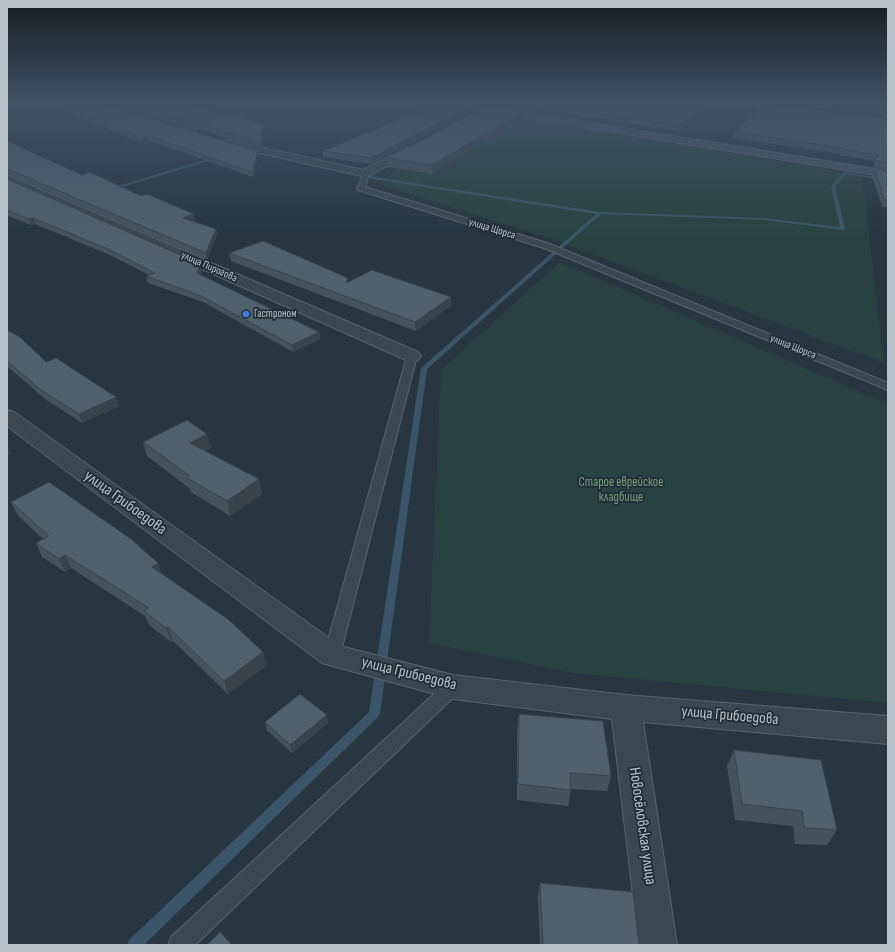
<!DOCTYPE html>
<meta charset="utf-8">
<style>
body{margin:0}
#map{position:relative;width:895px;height:952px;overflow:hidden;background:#273641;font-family:"Sofia Sans Condensed",sans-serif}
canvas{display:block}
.frame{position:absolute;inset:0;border:8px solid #b8c2cb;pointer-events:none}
</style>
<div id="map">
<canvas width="895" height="952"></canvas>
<div class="frame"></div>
</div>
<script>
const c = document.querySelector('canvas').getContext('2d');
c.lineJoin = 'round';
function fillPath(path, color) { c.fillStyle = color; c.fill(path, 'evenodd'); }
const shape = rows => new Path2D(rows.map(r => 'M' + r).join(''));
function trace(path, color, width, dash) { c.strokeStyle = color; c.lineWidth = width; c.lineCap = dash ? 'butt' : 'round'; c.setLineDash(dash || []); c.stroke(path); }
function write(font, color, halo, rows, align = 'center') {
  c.font = font + ' "Sofia Sans Condensed",sans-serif'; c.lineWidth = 3.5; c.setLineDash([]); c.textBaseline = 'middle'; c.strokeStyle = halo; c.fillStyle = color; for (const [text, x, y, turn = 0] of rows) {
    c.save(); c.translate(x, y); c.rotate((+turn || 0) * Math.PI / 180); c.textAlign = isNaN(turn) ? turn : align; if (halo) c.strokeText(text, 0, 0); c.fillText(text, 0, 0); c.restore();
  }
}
fillPath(shape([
 [492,113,862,175,884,363,551,239,379,184,403,165],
 [560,262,888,404,888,703,573,673,429,643,441,370]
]), '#294241');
fillPath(shape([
 [249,150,323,166,325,167,323,168,248,152,249,150],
 [215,157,218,158,112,190,108,189,215,157],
 [844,172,888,179,888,181,846,174,835,186,845,229,843,230,763,220,601,214,427,369,380,714,378,717,144,945,127,945,129,940,369,712,421,368,596,214,390,182,358,176,357,176,357,174,600,212,763,218,840,227,831,186,844,172],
 [20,212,22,212,22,214,7,217,7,215,20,212]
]), '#3b5568');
const lane = shape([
 [364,173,369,174,365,187,550,244,888,383,888,390,544,248,358,190,357,188,364,173],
 [412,353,417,356,340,655,338,660,332,662,326,660,324,655,407,356,412,353],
 [453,680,459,682,462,687,459,692,195,945,168,945,171,937,447,682,453,680]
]);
const street = shape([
 [96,103,110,103,196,129,197,131,192,134,188,133,98,105,96,103],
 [504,103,516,103,503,110,486,112,477,118,471,118,469,116,480,108,498,105,504,103],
 [749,103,774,103,794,105,799,108,794,111,753,106,749,103],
 [228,140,364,170,410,146,414,145,419,148,418,150,366,177,224,145,223,143,224,141,228,140],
 [7,175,418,352,421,356,418,360,412,361,406,360,7,182,7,175],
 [7,410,14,412,340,646,453,675,626,695,888,716,888,744,643,722,677,945,639,945,612,719,453,699,322,663,7,426,7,410]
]);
const secondary = shape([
 [448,103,469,103,888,171,888,177,453,106,448,103]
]);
trace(lane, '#59656e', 2);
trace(street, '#59656e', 2);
trace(secondary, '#59656e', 2);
fillPath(lane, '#3b4751');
fillPath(street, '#3b4751');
fillPath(secondary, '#495764');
fillPath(shape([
 [44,103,100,103,237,145,258,150,258,155,253,177,150,141,142,143],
 [115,103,196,103,191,104,265,129,261,146,244,143],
 [379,103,457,103,472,111,371,164,323,157,323,151,420,110,379,104],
 [477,103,498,103,490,105],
 [510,103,715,103,678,131,539,109,535,112,510,108],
 [782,103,888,103,888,116],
 [524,119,487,143,484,142,433,174,388,167,387,158],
 [888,119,888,170,873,167,875,161,839,155,840,154,732,138,734,132],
 [7,141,82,175,141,196,195,220,192,221,216,229,217,235,207,260,8,174,7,174],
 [875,169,888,171,888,207,882,207,872,176],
 [7,179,202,271,200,275,319,332,320,339,293,352,203,302,148,283,146,276,149,275,110,255,35,224,31,225,7,215],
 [229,253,348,282,451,297,451,306,416,331,231,261],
 [7,330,46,362,119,406,82,423,45,399,7,366],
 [207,434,211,448,205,451,262,494,230,516,191,492,189,488,147,456,143,442],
 [11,502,158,563,162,575,263,652,267,665,228,694,173,641,171,642,149,625,145,616,71,568,65,572,42,557,36,543,43,539,18,516],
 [519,714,611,776,607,791,571,789,568,806,517,800,517,730],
 [265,722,328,723,292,753,267,730],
 [734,750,837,830,827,845,795,844,793,826,735,820,727,766],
 [540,883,639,945,540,945,538,898]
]), '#45535d');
fillPath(shape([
 [490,103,498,103,490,105],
 [709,103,715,103,678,131,679,125],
 [539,104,539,109,535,112,535,107],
 [472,105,472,111,371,164,371,158],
 [524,111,524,119,487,143,487,134],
 [264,124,265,129,261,146,260,141],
 [484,134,484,142,433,174,432,165],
 [149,136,150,141,142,143,141,138],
 [258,150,258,155,253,177,252,172],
 [194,214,195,220,185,223,183,218],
 [33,218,35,224,31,225,29,219],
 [216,229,217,235,207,260,206,253],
 [201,264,202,271,198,280,197,273],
 [451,297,451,306,416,331,415,322],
 [319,332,320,339,293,352,292,345],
 [116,397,119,406,82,423,79,414],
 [207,434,211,448,193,457,190,443],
 [7,447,10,454,7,456],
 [259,479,262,494,230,516,227,501],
 [65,555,71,568,65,572,59,559],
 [158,563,163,577,152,567],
 [168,627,173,641,171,642,166,628],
 [263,652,267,665,228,694,224,681],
 [327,715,328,723,292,753,290,745]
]), '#38434c');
const building = shape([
 [54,103,100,103,237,145,258,150,252,172,149,136,141,138,54,103],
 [129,103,189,103,187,103,264,124,260,141,244,137,129,103],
 [406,103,457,103,472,105,371,158,323,151,430,107,406,103],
 [510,103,709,103,679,125,539,104,535,107,510,103],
 [765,103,888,119,888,163,875,160,879,155,841,149,842,148,734,132,765,103],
 [828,103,888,103,888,110,828,103],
 [491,106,524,111,487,134,484,134,432,165,387,158,486,107,491,106],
 [7,141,82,175,90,172,141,196,147,194,194,214,183,218,216,229,206,253,7,169,7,141],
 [875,169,888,171,888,200,884,199,875,169],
 [7,179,201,264,197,273,319,332,292,345,201,296,146,276,155,273,108,249,33,218,29,219,7,210,7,179],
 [263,241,348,278,346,283,372,270,451,297,415,322,229,253,263,241],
 [7,330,20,337,46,362,56,358,116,397,79,414,41,390,7,361,7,330],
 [187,420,207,434,190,443,259,479,227,501,187,478,190,476,143,442,187,420],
 [49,482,131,539,158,563,152,567,229,620,263,652,224,681,168,627,166,628,144,611,149,608,65,555,59,559,36,543,49,536,11,502,49,482],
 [300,694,327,715,290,745,265,722,300,694],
 [519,714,603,721,611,776,570,773,571,790,518,784,519,714],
 [734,750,821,760,837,830,804,828,802,811,742,804,734,750],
 [540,883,633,892,639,945,543,945,540,883],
 [220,932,232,945,207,945,220,932]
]);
fillPath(building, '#50606c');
trace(building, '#38434c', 1);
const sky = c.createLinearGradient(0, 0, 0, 236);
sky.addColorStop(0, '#151e24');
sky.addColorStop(0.44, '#415265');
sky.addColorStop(1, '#41526500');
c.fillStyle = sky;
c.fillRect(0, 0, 895, 236);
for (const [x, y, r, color] of [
 [246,314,4,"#3f7fe0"]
]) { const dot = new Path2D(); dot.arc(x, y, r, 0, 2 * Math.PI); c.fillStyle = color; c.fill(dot); trace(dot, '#202d36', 1.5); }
write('11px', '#b8c2cb', '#202d36', [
 ["улица Щорса",492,229,17],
 ["улица Пирогова",209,267,24],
 ["улица Щорса",793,347,22]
]);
write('11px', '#b8c2cb', '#202d36', [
 ["Гастроном",254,314]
], 'left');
write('13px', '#77a07a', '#202d36', [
 ["Старое еврейское",621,483],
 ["кладбище",621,498]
]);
write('16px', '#b8c2cb', '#202d36', [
 ["улица Грибоедова",125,503,36],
 ["улица Грибоедова",409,674,14],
 ["улица Грибоедова",730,716,5],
 ["Новосёловская улица",642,826,82]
]);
</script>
